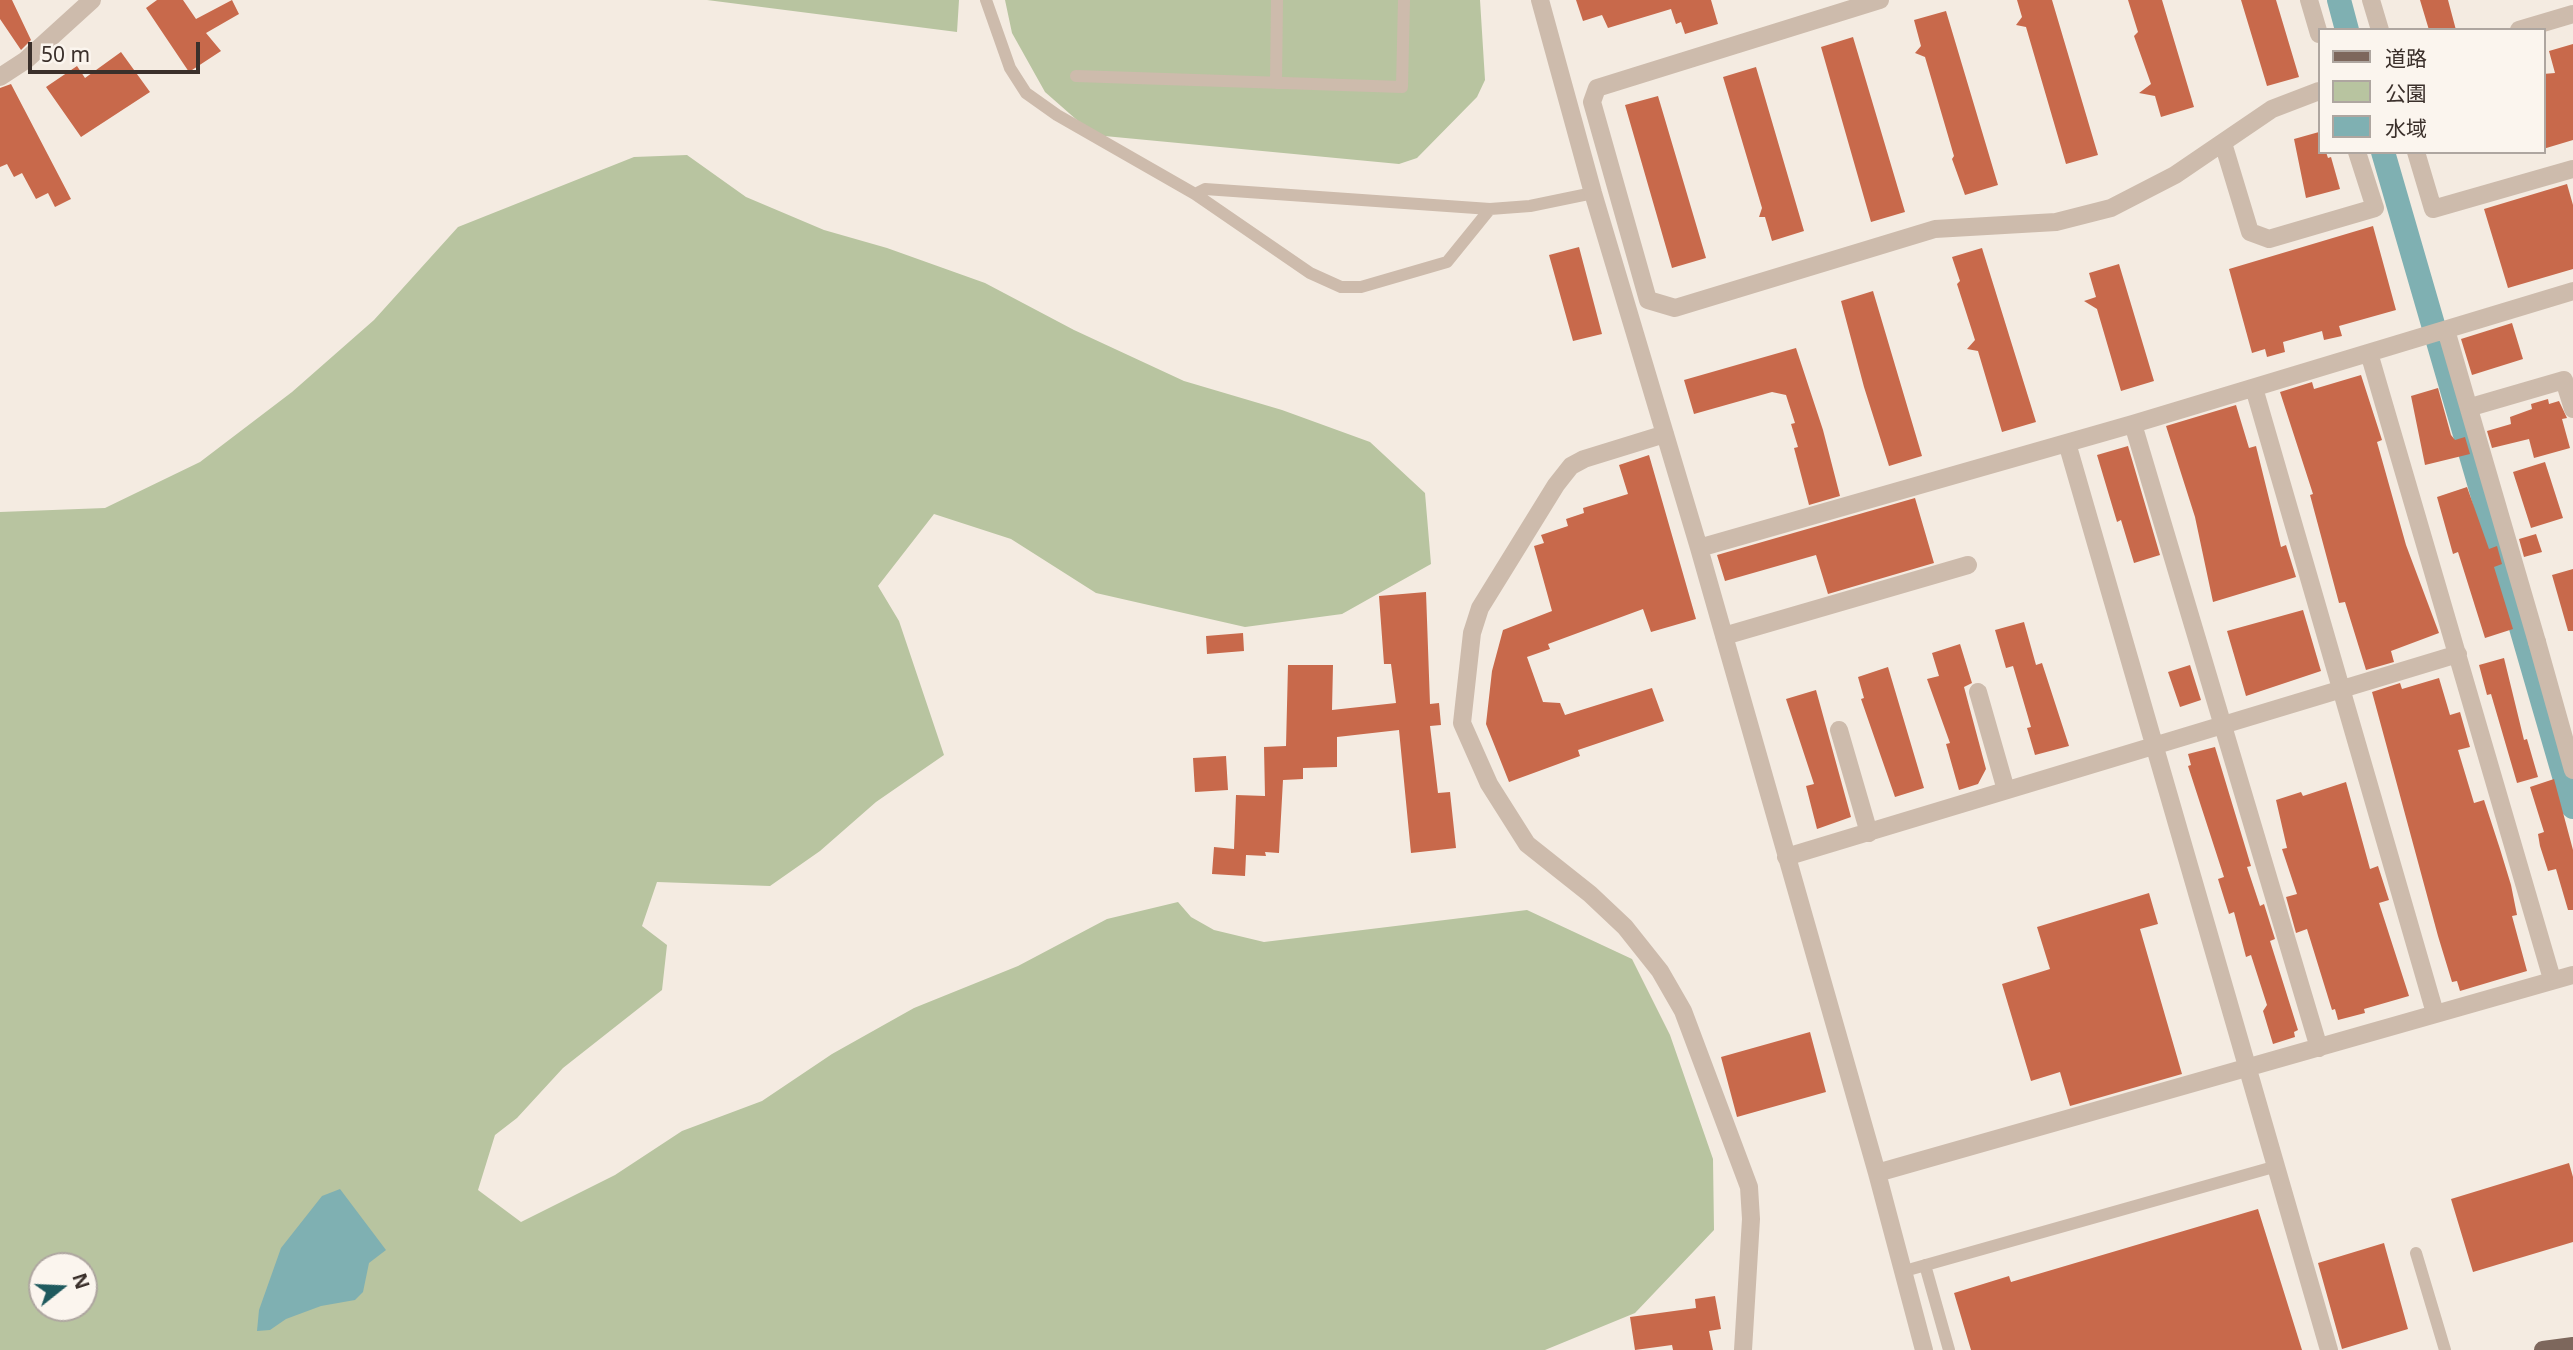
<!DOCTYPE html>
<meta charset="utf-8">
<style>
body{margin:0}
#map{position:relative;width:2573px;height:1350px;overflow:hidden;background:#f4ebe1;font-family:"Noto Sans","Noto Sans JP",sans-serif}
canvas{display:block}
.legend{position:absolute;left:2318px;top:28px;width:228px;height:126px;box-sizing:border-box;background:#fbf5ee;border:2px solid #aea6a0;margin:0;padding:9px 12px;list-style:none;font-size:21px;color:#3b302b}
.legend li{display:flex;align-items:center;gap:14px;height:35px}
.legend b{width:35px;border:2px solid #aea6a0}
.north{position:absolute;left:28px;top:1252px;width:70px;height:70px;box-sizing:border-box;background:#fbf5ee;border:2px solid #aea6a0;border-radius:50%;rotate:72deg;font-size:19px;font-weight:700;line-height:28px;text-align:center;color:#3b302b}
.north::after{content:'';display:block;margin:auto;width:24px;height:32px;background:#1f5a5e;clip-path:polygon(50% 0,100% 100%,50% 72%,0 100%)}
.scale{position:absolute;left:28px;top:42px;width:172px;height:32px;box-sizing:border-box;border:4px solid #3b302b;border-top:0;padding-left:9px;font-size:21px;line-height:24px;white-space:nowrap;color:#3b302b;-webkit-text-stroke:5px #fbf5ee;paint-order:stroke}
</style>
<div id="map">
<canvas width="2573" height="1350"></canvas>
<ul class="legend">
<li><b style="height:9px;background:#7d675c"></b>道路</li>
<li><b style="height:19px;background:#b8c4a0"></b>公園</li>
<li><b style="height:19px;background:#7fb0b2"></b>水域</li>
</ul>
<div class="north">N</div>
<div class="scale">50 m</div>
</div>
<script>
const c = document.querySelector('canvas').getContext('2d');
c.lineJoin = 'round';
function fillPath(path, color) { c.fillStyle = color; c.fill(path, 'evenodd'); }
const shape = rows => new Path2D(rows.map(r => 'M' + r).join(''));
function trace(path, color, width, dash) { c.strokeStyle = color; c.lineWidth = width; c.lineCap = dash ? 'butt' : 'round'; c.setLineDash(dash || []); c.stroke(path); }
fillPath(shape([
 [707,0,959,0,957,32],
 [1005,0,1480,0,1485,80,1477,97,1417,158,1399,164,1094,135,1045,92,1012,33],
 [687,155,746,197,824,230,887,248,985,283,1074,330,1184,381,1282,410,1370,442,1425,493,1431,564,1342,614,1245,627,1096,593,1011,539,934,514,878,586,899,621,944,755,876,802,820,851,770,886,657,882,642,926,667,945,662,990,563,1068,517,1118,495,1135,478,1190,521,1222,615,1175,682,1131,762,1101,832,1054,914,1008,1018,966,1107,919,1178,902,1191,917,1214,930,1264,942,1527,910,1632,959,1670,1035,1713,1159,1714,1230,1635,1313,1545,1350,0,1350,0,512,105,508,200,462,292,392,374,320,458,227,634,157],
 [42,1266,84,1266,84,1308,42,1308]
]), '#b8c4a0');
fillPath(shape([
 [340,1189,386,1250,369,1263,363,1292,355,1300,321,1306,286,1319,270,1330,257,1331,259,1310,281,1248,322,1196]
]), '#7fb0b2');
trace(shape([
 [2339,0,2347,30],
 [2383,152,2573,807]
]), '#7fb0b2', 24);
fillPath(shape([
 [0,0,12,0,31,40,21,50,0,19],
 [157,0,183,0,196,19,232,0,239,14,206,33,221,51,189,72,146,8],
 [1576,0,1711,0,1718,24,1685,34,1681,22,1676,24,1671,9,1608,28,1602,15,1583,21],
 [2017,0,2052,0,2098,155,2066,164,2026,27,2016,25,2022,17],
 [2128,0,2162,0,2194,107,2161,117,2155,96,2139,93,2151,84,2134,36,2138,32],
 [2241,0,2276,0,2299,77,2267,86],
 [2420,0,2448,0,2456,30,2429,30],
 [1946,11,1998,185,1965,195,1952,159,1954,156,1925,57,1915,53,1921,46,1914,20],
 [1853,37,1905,212,1871,222,1821,47],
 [2573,44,2573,140,2543,149,2543,74,2555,73,2549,51],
 [121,52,150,92,81,137,46,87,77,66,85,78],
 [1756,67,1804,231,1772,241,1765,217,1759,217,1762,208,1723,77],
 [11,84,71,199,55,207,48,193,36,199,22,173,14,177,7,164,0,167,0,88],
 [1658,96,1706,258,1672,268,1625,105],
 [2319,132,2319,152,2326,152,2328,158,2331,157,2340,189,2306,198,2294,139],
 [2567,184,2573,205,2573,269,2508,288,2484,209],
 [2373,226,2396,310,2339,326,2342,336,2324,340,2322,331,2283,342,2285,352,2267,357,2265,349,2252,353,2229,269],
 [1579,247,1602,334,1573,341,1549,255],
 [1982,248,2036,422,2002,432,1978,351,1967,349,1975,340,1957,284,1960,281,1952,257],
 [2119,264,2154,381,2121,391,2097,309,2084,301,2096,297,2089,273],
 [1873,291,1922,456,1889,466,1864,387,1841,301],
 [2512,323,2523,359,2472,375,2461,339],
 [1796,348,1823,430,1840,496,1809,505,1794,448,1798,447,1791,424,1795,423,1786,395,1772,392,1694,414,1684,380],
 [2361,375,2382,440,2377,442,2406,545,2439,633,2391,651,2394,662,2366,670,2345,602,2339,603,2310,495,2313,494,2280,392,2312,382,2314,389],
 [2438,388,2451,435,2455,440,2465,437,2470,454,2425,465,2411,396],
 [2548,399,2549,404,2559,401,2567,418,2562,419,2570,448,2534,458,2529,439,2492,448,2487,431,2511,424,2510,417,2532,409,2531,404],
 [2236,405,2249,448,2256,446,2281,547,2286,545,2296,577,2213,602,2195,517,2166,426],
 [2128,446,2160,555,2134,563,2121,520,2117,522,2097,455],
 [1649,455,1696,619,1651,632,1643,609,1548,644,1550,649,1527,657,1543,702,1560,703,1565,715,1652,688,1664,721,1578,750,1580,756,1509,782,1486,724,1492,671,1503,630,1552,611,1534,546,1544,543,1541,535,1568,526,1566,519,1584,513,1583,508,1628,494,1619,465],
 [2545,462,2563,518,2531,528,2513,472],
 [2467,487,2489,549,2497,546,2502,564,2494,567,2513,629,2485,638,2458,552,2453,554,2437,497],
 [1915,498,1934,563,1828,594,1816,555,1725,581,1717,555],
 [2536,534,2542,552,2524,557,2519,539],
 [2573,569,2573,631,2568,631,2552,575],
 [1426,592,1430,704,1439,703,1441,725,1430,726,1438,793,1450,792,1456,848,1411,853,1399,730,1337,737,1337,767,1303,768,1303,779,1283,780,1279,853,1265,852,1266,856,1246,855,1245,876,1212,874,1214,847,1234,849,1236,795,1265,796,1264,747,1286,746,1288,665,1333,665,1332,710,1396,703,1391,664,1384,664,1379,596],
 [2303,610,2321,671,2246,696,2227,631],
 [2024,622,2036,665,2042,663,2069,746,2035,755,2027,728,2031,727,2013,666,2006,668,1995,630],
 [1243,633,1244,651,1207,654,1206,636],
 [1960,644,1972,683,1964,687,1986,769,1978,784,1959,790,1946,744,1950,743,1927,679,1939,676,1932,653],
 [2504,658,2524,740,2527,739,2538,777,2517,783,2491,694,2487,695,2479,665],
 [2190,665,2201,700,2180,707,2168,672],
 [1888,667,1924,788,1895,797,1861,699,1864,698,1858,677],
 [2439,678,2450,715,2460,712,2470,747,2458,750,2474,803,2484,800,2500,849,2511,885,2517,915,2512,916,2527,971,2460,991,2457,981,2452,982,2438,936,2372,692,2400,683,2402,689],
 [1816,690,1851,817,1817,829,1806,786,1814,784,1786,699],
 [2215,747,2251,866,2247,867,2260,906,2264,904,2275,939,2270,941,2298,1030,2294,1032,2295,1037,2273,1044,2263,1011,2267,1005,2251,955,2246,957,2234,912,2229,914,2218,879,2224,877,2188,766,2191,765,2188,754],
 [1226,756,1228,790,1195,792,1193,758],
 [2554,779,2573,850,2573,910,2568,910,2556,869,2548,871,2540,846,2538,834,2544,832,2530,787],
 [2346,782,2370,869,2378,866,2389,900,2379,903,2409,996,2364,1009,2365,1013,2338,1020,2335,1009,2332,1010,2307,929,2296,933,2286,897,2297,894,2282,849,2287,848,2276,800,2301,792,2303,796],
 [2149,893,2158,924,2140,929,2182,1074,2070,1106,2060,1072,2031,1081,2002,984,2050,969,2037,927],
 [1810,1032,1826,1092,1737,1117,1721,1057],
 [2569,1163,2573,1177,2573,1242,2473,1272,2451,1199],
 [2258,1209,2302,1350,1971,1350,1954,1293,2009,1276,2011,1282],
 [2384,1243,2408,1329,2342,1349,2318,1263],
 [1715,1296,1721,1329,1709,1331,1713,1350,1673,1350,1672,1345,1635,1350,1630,1317,1696,1308,1695,1299]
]), '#c8694b');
trace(shape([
 [986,0,1010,68,1026,93,1057,115,1195,194,1310,273,1341,287,1361,287,1447,262,1490,209],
 [1076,76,1402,87,1404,0],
 [1276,83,1277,0],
 [1195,194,1205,189,1490,209,1530,206,1593,193],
 [2416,1253,2445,1350],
 [1925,1265,1949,1350],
 [1901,1272,2277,1166]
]), '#cdbbac', 12);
trace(shape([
 [2537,642,2573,770]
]), '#cdbbac', 18);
trace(shape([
 [1540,0,1593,193,1699,548,1877,1173,1924,1350],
 [1880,0,1597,88,1592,102,1648,300,1675,308,1935,229,2056,222,2111,208,2175,175,2272,109,2319,91],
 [2309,0,2319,34],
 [2371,0,2380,30],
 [2519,30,2573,14],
 [0,77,26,60,92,0],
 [2223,143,2250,232,2269,239,2375,208,2357,152],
 [2416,152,2433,209,2573,169],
 [2446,330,2537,642],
 [2369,353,2552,979],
 [2254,388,2435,1013],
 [2471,407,2564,380,2573,409],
 [2133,424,2319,1048],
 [1665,434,1584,459,1571,466,1556,485,1480,608,1472,633,1462,723,1489,784,1527,844,1590,894,1625,927,1660,971,1683,1011,1749,1187,1751,1219,1743,1350],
 [2067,443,2329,1350],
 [1699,548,2133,424,2573,291],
 [1724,636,1968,565],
 [1978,692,2006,790],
 [1839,730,1869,833],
 [1786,857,2458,654],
 [1877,1173,2573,975]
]), '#cdbbac', 18);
trace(shape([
 [2543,1350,2573,1346]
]), '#7d675c', 18);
</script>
